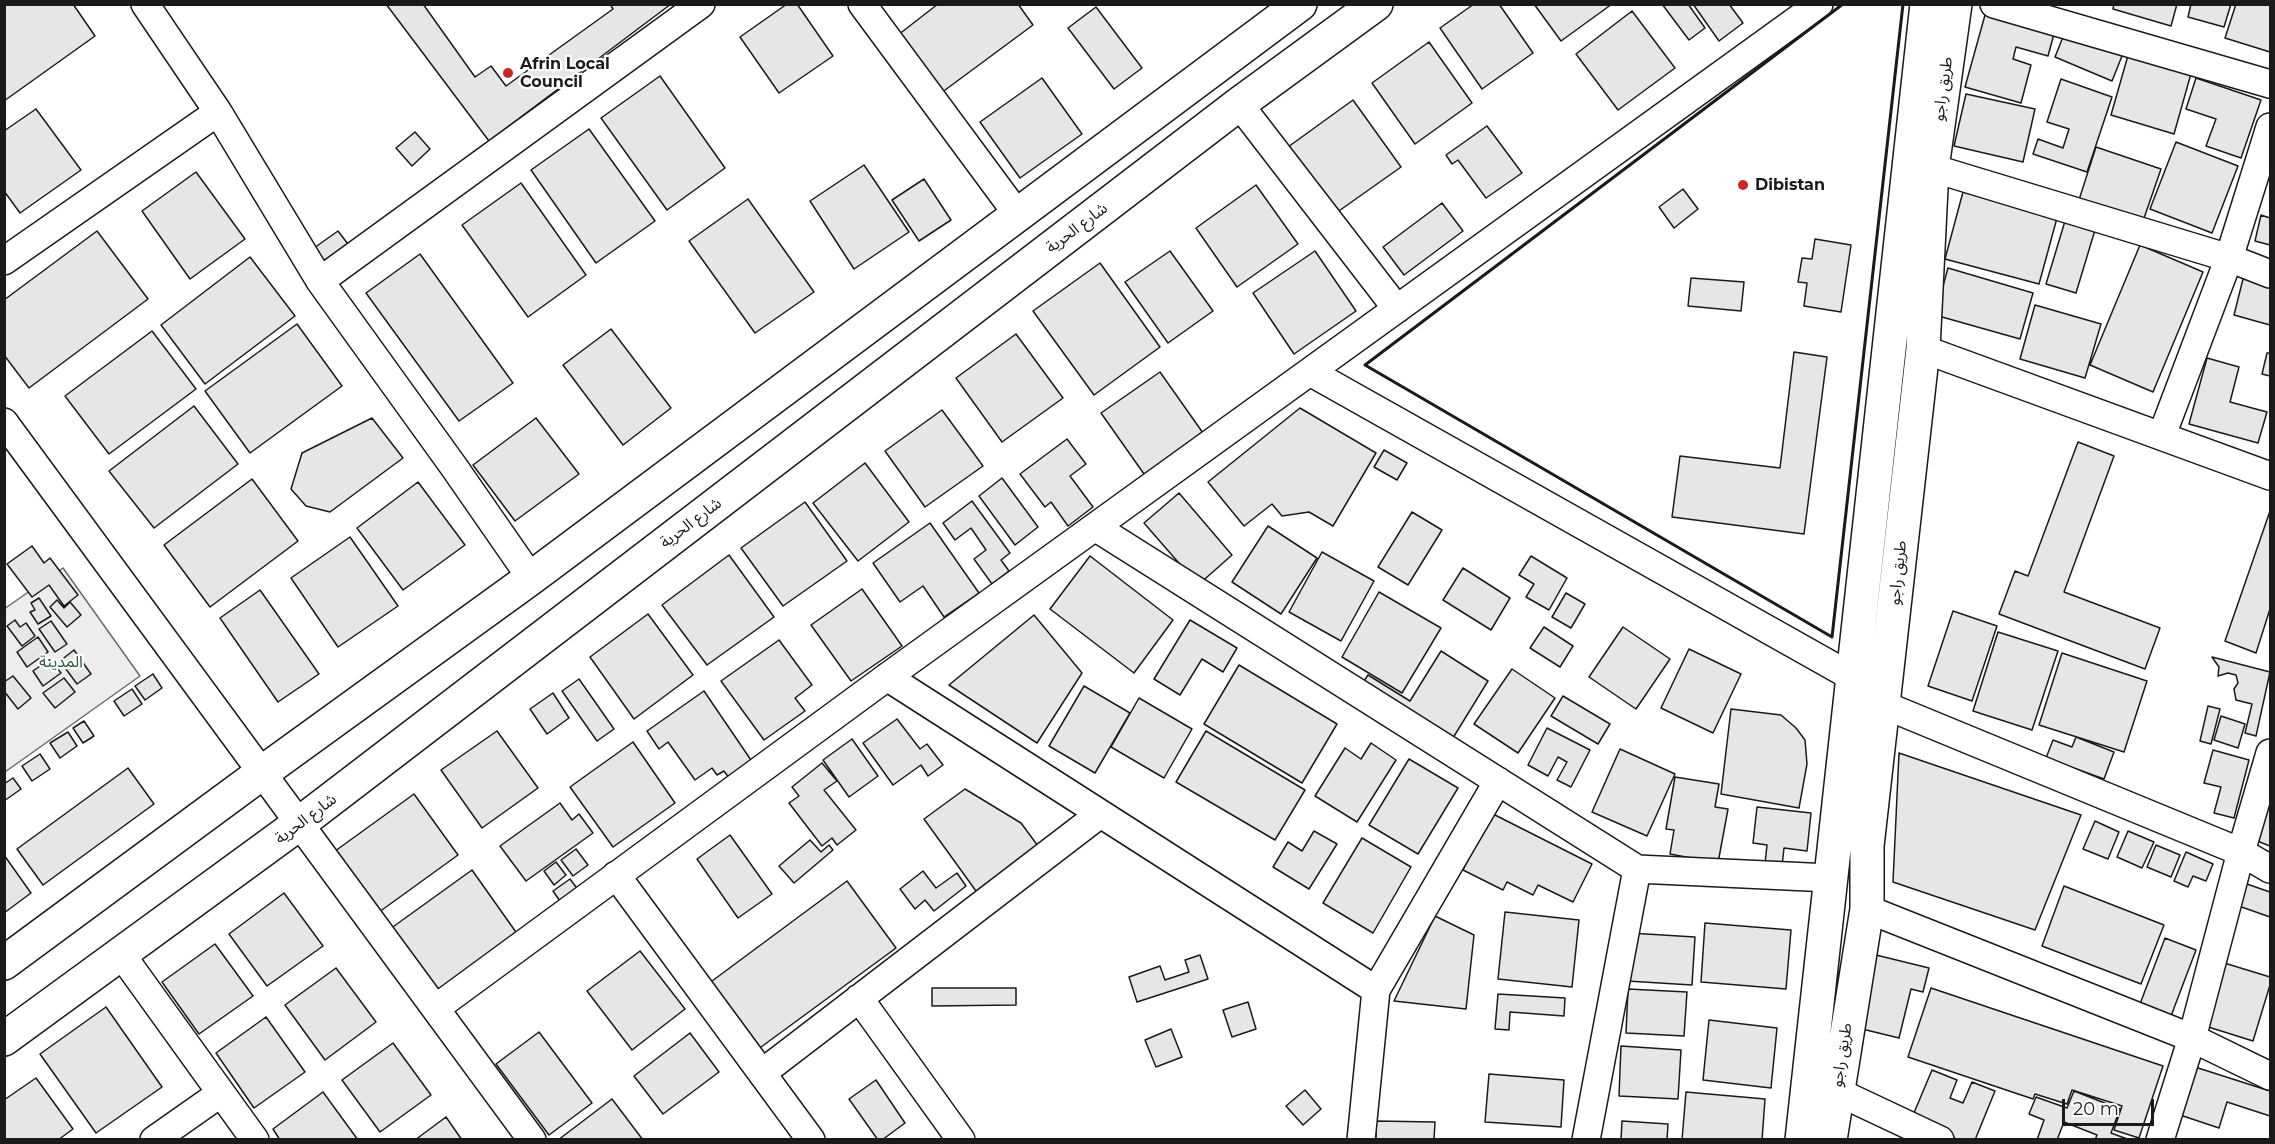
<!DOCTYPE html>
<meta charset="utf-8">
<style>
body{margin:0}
#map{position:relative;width:2275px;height:1144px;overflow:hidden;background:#fff;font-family:Montserrat,sans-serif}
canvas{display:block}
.frame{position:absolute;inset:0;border:6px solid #1a1a1a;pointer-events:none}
.scale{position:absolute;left:2062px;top:1099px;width:92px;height:27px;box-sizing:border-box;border:3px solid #1a1a1a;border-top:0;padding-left:8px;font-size:18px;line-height:21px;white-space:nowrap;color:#1a1a1a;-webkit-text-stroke:4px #fff;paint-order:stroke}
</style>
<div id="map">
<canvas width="2275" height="1144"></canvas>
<div class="frame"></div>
<div class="scale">20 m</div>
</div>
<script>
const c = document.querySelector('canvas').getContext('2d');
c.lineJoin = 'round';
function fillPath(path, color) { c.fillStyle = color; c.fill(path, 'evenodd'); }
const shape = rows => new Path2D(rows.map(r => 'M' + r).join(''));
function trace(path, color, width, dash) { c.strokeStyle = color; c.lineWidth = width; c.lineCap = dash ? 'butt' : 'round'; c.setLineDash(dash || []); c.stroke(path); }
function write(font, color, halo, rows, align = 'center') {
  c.font = font + ' Montserrat,"Noto Sans Arabic",sans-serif'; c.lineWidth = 4.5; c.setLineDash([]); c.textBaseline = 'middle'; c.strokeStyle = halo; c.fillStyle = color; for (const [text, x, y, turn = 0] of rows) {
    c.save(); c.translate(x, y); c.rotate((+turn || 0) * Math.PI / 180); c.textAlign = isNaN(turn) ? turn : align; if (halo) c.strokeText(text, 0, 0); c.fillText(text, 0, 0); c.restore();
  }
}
const built = shape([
 [63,568,140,676,5,772,4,609,63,568]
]);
fillPath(built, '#ededed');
trace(built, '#6a6a6a', 1.5);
const building = shape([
 [4,4,73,4,95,36,4,101,4,4],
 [386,4,671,4,489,141,386,4],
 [423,4,610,4,613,9,506,86,491,66,475,77,423,4],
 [787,4,797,4,833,56,779,93,740,37,787,4],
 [938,4,1018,4,1033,25,941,93,898,35,938,4],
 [1474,4,1499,4,1533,53,1482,89,1440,28,1474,4],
 [1534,4,1612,4,1561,41,1534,4],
 [1662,4,1688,4,1705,28,1689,40,1662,4],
 [1693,4,1729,4,1743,23,1719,41,1693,4],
 [2114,4,2177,4,2171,26,2113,9,2114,4],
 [2191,4,2231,4,2224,27,2188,17,2191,4],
 [2236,4,2270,4,2270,52,2225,38,2236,4],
 [1096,7,1142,68,1114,89,1068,28,1096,7],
 [1632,11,1675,68,1618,110,1576,54,1632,11],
 [1985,15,2054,34,2048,56,2016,47,2013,59,2031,65,2021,103,1965,87,1985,15],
 [2065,32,2122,56,2112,81,2055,57,2065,32],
 [1429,42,1472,103,1415,144,1372,83,1429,42],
 [2131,45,2194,63,2174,134,2111,115,2131,45],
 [660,76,725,168,667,210,601,118,660,76],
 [1042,78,1082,134,1020,178,980,122,1042,78],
 [2196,78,2261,100,2241,158,2206,146,2216,119,2186,109,2196,78],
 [2061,79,2112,97,2087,172,2033,154,2038,139,2063,148,2069,129,2047,122,2061,79],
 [1966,94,2035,109,2023,162,1954,146,1966,94],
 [1353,100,1401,167,1336,213,1288,147,1353,100],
 [36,109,81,170,20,213,4,191,4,131,36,109],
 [1487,126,1522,173,1486,198,1458,160,1452,164,1446,155,1487,126],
 [589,129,655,221,596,263,531,170,589,129],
 [415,132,430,149,412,166,396,148,415,132],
 [2176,142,2238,166,2212,233,2150,209,2176,142],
 [2096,147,2161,169,2142,224,2078,203,2096,147],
 [864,165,909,232,854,269,810,201,864,165],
 [196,172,245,239,190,279,142,211,196,172],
 [924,179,951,220,919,241,892,200,924,179],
 [521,183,586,275,528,317,462,225,521,183],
 [1256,185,1298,244,1237,287,1196,228,1256,185],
 [1683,189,1698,209,1674,228,1659,207,1683,189],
 [1963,192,2057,218,2039,284,1945,259,1963,192],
 [748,199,814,292,755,333,689,241,748,199],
 [1442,203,1463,231,1404,275,1383,247,1442,203],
 [2261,215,2270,218,2270,245,2255,241,2261,215],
 [2065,221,2095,230,2076,293,2046,284,2065,221],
 [97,231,148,299,29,388,4,355,4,300,97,231],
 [338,231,351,248,327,266,314,248,338,231],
 [1815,239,1851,245,1841,312,1804,306,1807,283,1798,282,1802,258,1812,259,1815,239],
 [2140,245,2203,272,2153,392,2090,365,2140,245],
 [1170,251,1213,311,1168,343,1125,282,1170,251],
 [1315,251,1356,311,1294,354,1253,293,1315,251],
 [420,254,513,383,459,421,366,293,420,254],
 [250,257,295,316,205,384,161,325,250,257],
 [1100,263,1160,347,1094,395,1033,311,1100,263],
 [1948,268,2033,293,2020,339,1935,315,1948,268],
 [2244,275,2270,282,2270,325,2234,315,2244,275],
 [1691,278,1744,282,1741,311,1688,306,1691,278],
 [2035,305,2101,324,2085,378,2020,359,2035,305],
 [297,324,342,386,250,453,205,391,297,324],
 [611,329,671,408,623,445,563,365,611,329],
 [152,331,196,389,109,454,65,396,152,331],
 [1016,334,1063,398,1002,442,956,378,1016,334],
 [1794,352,1827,357,1804,534,1672,517,1680,456,1780,468,1794,352],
 [2267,353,2270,353,2270,376,2262,374,2267,353],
 [2207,358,2239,367,2230,402,2267,412,2258,443,2189,424,2207,358],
 [1160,372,1203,433,1144,474,1101,413,1160,372],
 [194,406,238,464,154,528,109,471,194,406],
 [1300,408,1376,453,1333,526,1309,512,1282,516,1272,504,1244,526,1208,482,1300,408],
 [942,410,983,466,925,507,885,451,942,410],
 [372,418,403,458,330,512,306,506,291,489,302,453,372,418],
 [536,418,579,474,515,521,473,465,536,418],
 [1067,439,1086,464,1070,476,1093,507,1068,526,1051,502,1045,507,1020,474,1067,439],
 [2078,442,2114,456,2064,592,2160,628,2145,669,1999,614,2015,571,2028,576,2078,442],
 [1384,450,1407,463,1397,480,1374,467,1384,450],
 [865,463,909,522,858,561,813,503,865,463],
 [1002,478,1038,527,1015,545,979,496,1002,478],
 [252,479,298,541,210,607,164,545,252,479],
 [418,482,465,545,403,590,357,528,418,482],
 [1179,493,1232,555,1198,585,1144,523,1179,493],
 [972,501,1010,553,1001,560,1009,571,992,584,974,559,986,550,971,528,955,540,943,523,972,501],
 [805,502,847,561,783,606,741,548,805,502],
 [2270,511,2270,609,2256,653,2225,641,2270,511],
 [1412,512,1442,530,1408,585,1378,567,1412,512],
 [930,523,979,593,944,617,923,586,900,602,873,563,930,523],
 [1268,526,1317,558,1281,614,1232,582,1268,526],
 [350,537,398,606,338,647,291,578,350,537],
 [32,546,44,563,50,558,78,595,64,606,49,585,32,597,7,564,32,546],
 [1322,552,1374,581,1341,641,1289,612,1322,552],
 [729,555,774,617,707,665,662,605,729,555],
 [1090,556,1173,620,1134,673,1050,609,1090,556],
 [1531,556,1567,578,1549,610,1526,597,1534,584,1519,575,1531,556],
 [1463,568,1510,598,1491,630,1443,600,1463,568],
 [862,589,902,646,851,681,811,625,862,589],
 [260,590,319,674,278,702,220,618,260,590],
 [1379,592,1441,628,1402,693,1342,657,1379,592],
 [1566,593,1585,604,1571,628,1552,617,1566,593],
 [39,598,51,616,38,624,30,612,35,610,31,603,39,598],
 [57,600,64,608,70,602,81,615,67,627,50,607,57,600],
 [1953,611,1997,626,1972,701,1928,686,1953,611],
 [648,614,693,675,634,719,590,657,648,614],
 [1034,615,1082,673,1037,743,949,685,1034,615],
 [15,620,20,627,26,623,35,636,22,646,7,626,15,620],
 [1190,620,1237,648,1223,672,1202,659,1180,695,1154,679,1190,620],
 [51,621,67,644,55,652,39,629,51,621],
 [1544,627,1573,646,1560,667,1530,648,1544,627],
 [1623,627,1670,659,1636,709,1589,677,1623,627],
 [1998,632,2058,651,2032,730,1973,711,1998,632],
 [38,637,48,652,27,667,17,652,38,637],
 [779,640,812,685,795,698,805,711,764,740,721,681,779,640],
 [1689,649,1741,674,1713,733,1661,708,1689,649],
 [74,650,91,674,77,684,60,661,74,650],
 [1441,651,1488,681,1448,746,1358,690,1368,675,1410,701,1441,651],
 [2062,653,2147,681,2124,752,2039,725,2062,653],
 [2212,657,2270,672,2256,736,2245,733,2252,704,2236,700,2234,689,2238,683,2236,675,2228,673,2218,676,2219,667,2212,657],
 [50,659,61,673,43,686,33,671,50,659],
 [1239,665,1337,724,1302,783,1204,724,1239,665],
 [1512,669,1555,698,1518,753,1474,724,1512,669],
 [153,674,162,688,145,700,135,686,153,674],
 [13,676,31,698,18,709,4,691,4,682,13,676],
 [64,678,75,692,55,708,43,693,64,678],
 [579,679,614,729,597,741,562,691,579,679],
 [1084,686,1130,713,1095,773,1049,746,1084,686],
 [132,689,142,704,124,716,114,701,132,689],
 [704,691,755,766,732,782,724,771,717,775,712,768,695,780,668,742,659,749,647,731,704,691],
 [553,693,569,718,547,734,530,709,553,693],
 [1563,696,1610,724,1598,744,1551,716,1563,696],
 [1139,698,1192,729,1164,778,1111,747,1139,698],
 [2208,706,2220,709,2211,744,2200,741,2208,706],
 [1731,709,1781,715,1796,728,1805,740,1807,764,1799,808,1721,794,1731,709],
 [2221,716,2245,724,2238,748,2214,740,2221,716],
 [897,719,920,749,927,744,943,765,928,776,921,765,893,785,863,743,897,719],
 [84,721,94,736,83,743,73,728,84,721],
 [1547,728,1590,750,1571,787,1557,780,1567,762,1558,757,1548,776,1528,765,1547,728],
 [497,731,538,788,482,828,441,770,497,731],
 [1206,731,1305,790,1275,840,1176,782,1206,731],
 [68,732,77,746,60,758,50,743,68,732],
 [2076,737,2114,752,2104,779,2046,758,2053,740,2072,747,2076,737],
 [852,739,878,776,849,797,823,760,852,739],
 [633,742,675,803,613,847,570,787,633,742],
 [1371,743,1396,760,1357,822,1315,796,1345,748,1361,759,1371,743],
 [1620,749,1675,774,1647,836,1592,812,1620,749],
 [2213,750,2249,760,2234,818,2214,813,2221,787,2204,783,2213,750],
 [1899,753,2081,815,2035,930,1893,882,1899,753],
 [40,754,50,769,32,781,22,766,40,754],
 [1409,759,1458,788,1418,854,1369,825,1409,759],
 [822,763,837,781,824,790,856,830,837,845,832,838,822,846,789,803,799,796,792,787,822,763],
 [128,768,154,804,43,885,17,849,128,768],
 [1675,777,1719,784,1715,807,1728,809,1718,863,1670,854,1674,830,1666,829,1675,777],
 [13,778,21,789,4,801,4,784,13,778],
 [2270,786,2270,846,2252,839,2270,786],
 [965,789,1021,823,1038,846,976,891,924,819,965,789],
 [414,794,458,855,375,915,331,854,414,794],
 [560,803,572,820,579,814,593,833,526,881,500,846,560,803],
 [1757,807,1811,813,1807,851,1784,848,1782,866,1765,864,1767,845,1753,843,1757,807],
 [1491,813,1592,864,1573,902,1538,885,1533,895,1507,882,1503,890,1463,870,1491,813],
 [2095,821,2119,832,2108,859,2083,849,2095,821],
 [1314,831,1337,844,1309,889,1273,867,1288,842,1302,851,1314,831],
 [2128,831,2154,842,2142,868,2117,857,2128,831],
 [730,835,772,894,738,918,697,859,730,835],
 [1362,838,1411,867,1373,933,1323,903,1362,838],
 [810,840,821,852,829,845,833,850,794,883,779,866,810,840],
 [2156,845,2180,855,2171,877,2147,867,2156,845],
 [576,849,588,865,573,876,561,860,576,849],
 [2186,852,2213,864,2206,881,2193,876,2188,887,2174,881,2186,852],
 [4,855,31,893,4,913,4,855],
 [556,862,566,875,554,885,544,871,556,862],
 [472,870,518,935,437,994,390,929,472,870],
 [923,871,936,888,957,873,966,886,934,911,925,900,915,909,900,889,923,871],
 [570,879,579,891,562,904,553,891,570,879],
 [847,881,896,948,757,1050,708,984,847,881],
 [2244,883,2270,892,2270,917,2236,905,2244,883],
 [2064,886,2164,925,2141,984,2042,946,2064,886],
 [284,893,323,946,267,986,229,934,284,893],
 [1505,912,1579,920,1572,987,1498,979,1505,912],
 [1435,916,1474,935,1466,1009,1394,1001,1435,916],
 [1705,923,1791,930,1786,989,1701,982,1705,923],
 [1630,933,1695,937,1692,985,1627,981,1630,933],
 [2165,938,2196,950,2171,1016,2140,1004,2165,938],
 [215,944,253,996,199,1034,162,982,215,944],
 [640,951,685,1009,632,1050,587,991,640,951],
 [1200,955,1208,979,1137,1002,1129,977,1160,966,1165,980,1189,972,1185,960,1200,955],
 [1876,955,1929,968,1923,992,1911,989,1899,1038,1858,1028,1876,955],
 [2221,962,2270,977,2270,985,2253,1041,2202,1025,2221,962],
 [336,968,376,1022,325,1060,285,1005,336,968],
 [932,988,1016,988,1016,1005,932,1006,932,988],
 [1931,988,2163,1066,2139,1138,2114,1130,2122,1106,2072,1090,2067,1104,2035,1094,2033,1099,1908,1057,1931,988],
 [1628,989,1687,992,1684,1036,1626,1033,1628,989],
 [1498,994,1565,998,1564,1016,1510,1012,1509,1030,1495,1029,1498,994],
 [1248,1002,1256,1029,1232,1037,1223,1010,1248,1002],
 [106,1007,162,1087,96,1133,40,1054,106,1007],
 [266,1017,305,1072,254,1108,216,1053,266,1017],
 [1709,1020,1777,1028,1771,1088,1703,1080,1709,1020],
 [1171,1029,1182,1057,1156,1067,1145,1040,1171,1029],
 [539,1032,592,1103,549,1135,496,1064,539,1032],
 [690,1033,719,1072,663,1114,634,1076,690,1033],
 [393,1043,431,1095,380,1132,342,1080,393,1043],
 [1621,1046,1681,1050,1678,1099,1619,1096,1621,1046],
 [2195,1067,2270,1091,2270,1116,2227,1102,2219,1128,2180,1115,2195,1067],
 [1932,1070,1957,1080,1950,1098,1963,1103,1972,1082,1995,1091,1975,1140,1959,1140,1911,1120,1932,1070],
 [1489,1074,1564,1080,1561,1127,1485,1122,1489,1074],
 [36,1078,73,1129,58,1140,4,1140,4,1100,36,1078],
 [876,1080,905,1123,882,1140,878,1140,849,1099,876,1080],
 [1305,1090,1321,1109,1303,1125,1286,1106,1305,1090],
 [2074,1091,2120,1109,2111,1133,2130,1140,2095,1140,2097,1135,2064,1122,2057,1140,2037,1140,2044,1120,2029,1114,2036,1097,2067,1108,2074,1091],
 [323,1092,358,1140,280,1140,273,1129,323,1092],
 [1686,1092,1765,1099,1762,1140,1682,1140,1686,1092],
 [612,1099,643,1140,558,1140,612,1099],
 [446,1117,462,1140,415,1140,446,1117],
 [1376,1121,1435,1122,1434,1140,1376,1140,1376,1121],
 [1622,1121,1668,1124,1667,1140,1621,1140,1622,1121]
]);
fillPath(building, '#e6e6e6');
trace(building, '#1a1a1a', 1.5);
const street = shape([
 [145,4,218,112,320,281,454,467,531,578],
 [862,4,1018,215],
 [1994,4,2270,84],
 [1239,104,1397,309],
 [1932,168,2229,258,2270,274],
 [4,261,218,112],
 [320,281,701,4],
 [1923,349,2270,476],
 [1310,372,1854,678],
 [4,422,532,1140],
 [2162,435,2229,258,2270,127],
 [1095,527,1637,869,1830,878],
 [887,677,1376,990],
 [1884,705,2241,852,2270,869],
 [616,875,811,1140],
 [1867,909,2192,1038,2270,1076],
 [121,954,255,1140],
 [859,998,961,1140],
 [436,1008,887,677,1819,4],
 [762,1073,1100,814],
 [1836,1091,1940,1140],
 [154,1140,221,1093],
 [1361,1140,1376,990,1498,781],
 [1586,1140,1637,869],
 [2160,1140,2192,1038,2241,852,2270,753]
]);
const secondary = shape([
 [4,963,263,772,531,578,1300,4],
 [4,1039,300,823,1239,104,1376,4],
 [1802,1140,1927,4],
 [1830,1140,1867,909,1867,846,1923,349,1932,168,1955,4]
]);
trace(street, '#1a1a1a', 30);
trace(secondary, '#1a1a1a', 36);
trace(street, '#fff', 27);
trace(secondary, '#fff', 33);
trace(shape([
 [1843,4,1365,365,1832,637,1903,4]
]), '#1a1a1a', 3);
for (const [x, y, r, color] of [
 [508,73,6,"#c62828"],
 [1743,185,6,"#c62828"]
]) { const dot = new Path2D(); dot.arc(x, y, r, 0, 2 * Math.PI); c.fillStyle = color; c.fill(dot); trace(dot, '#fff', 2); }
write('bold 16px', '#1a1a1a', '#fff', [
 ["Afrin Local",520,64],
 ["Council",520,82],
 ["Dibistan",1755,185]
], 'left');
write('16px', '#1a1a1a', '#fff', [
 ["طريق راجو",1943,89,-82],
 ["شارع الحرية",1077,228,-37],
 ["شارع الحرية",691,523,-37],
 ["طريق راجو",1898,573,-84],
 ["شارع الحرية",306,819,-37],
 ["طريق راجو",1842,1055,-81]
]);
write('16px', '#2b5a34', '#fff', [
 ["المدينة",61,662]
]);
</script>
